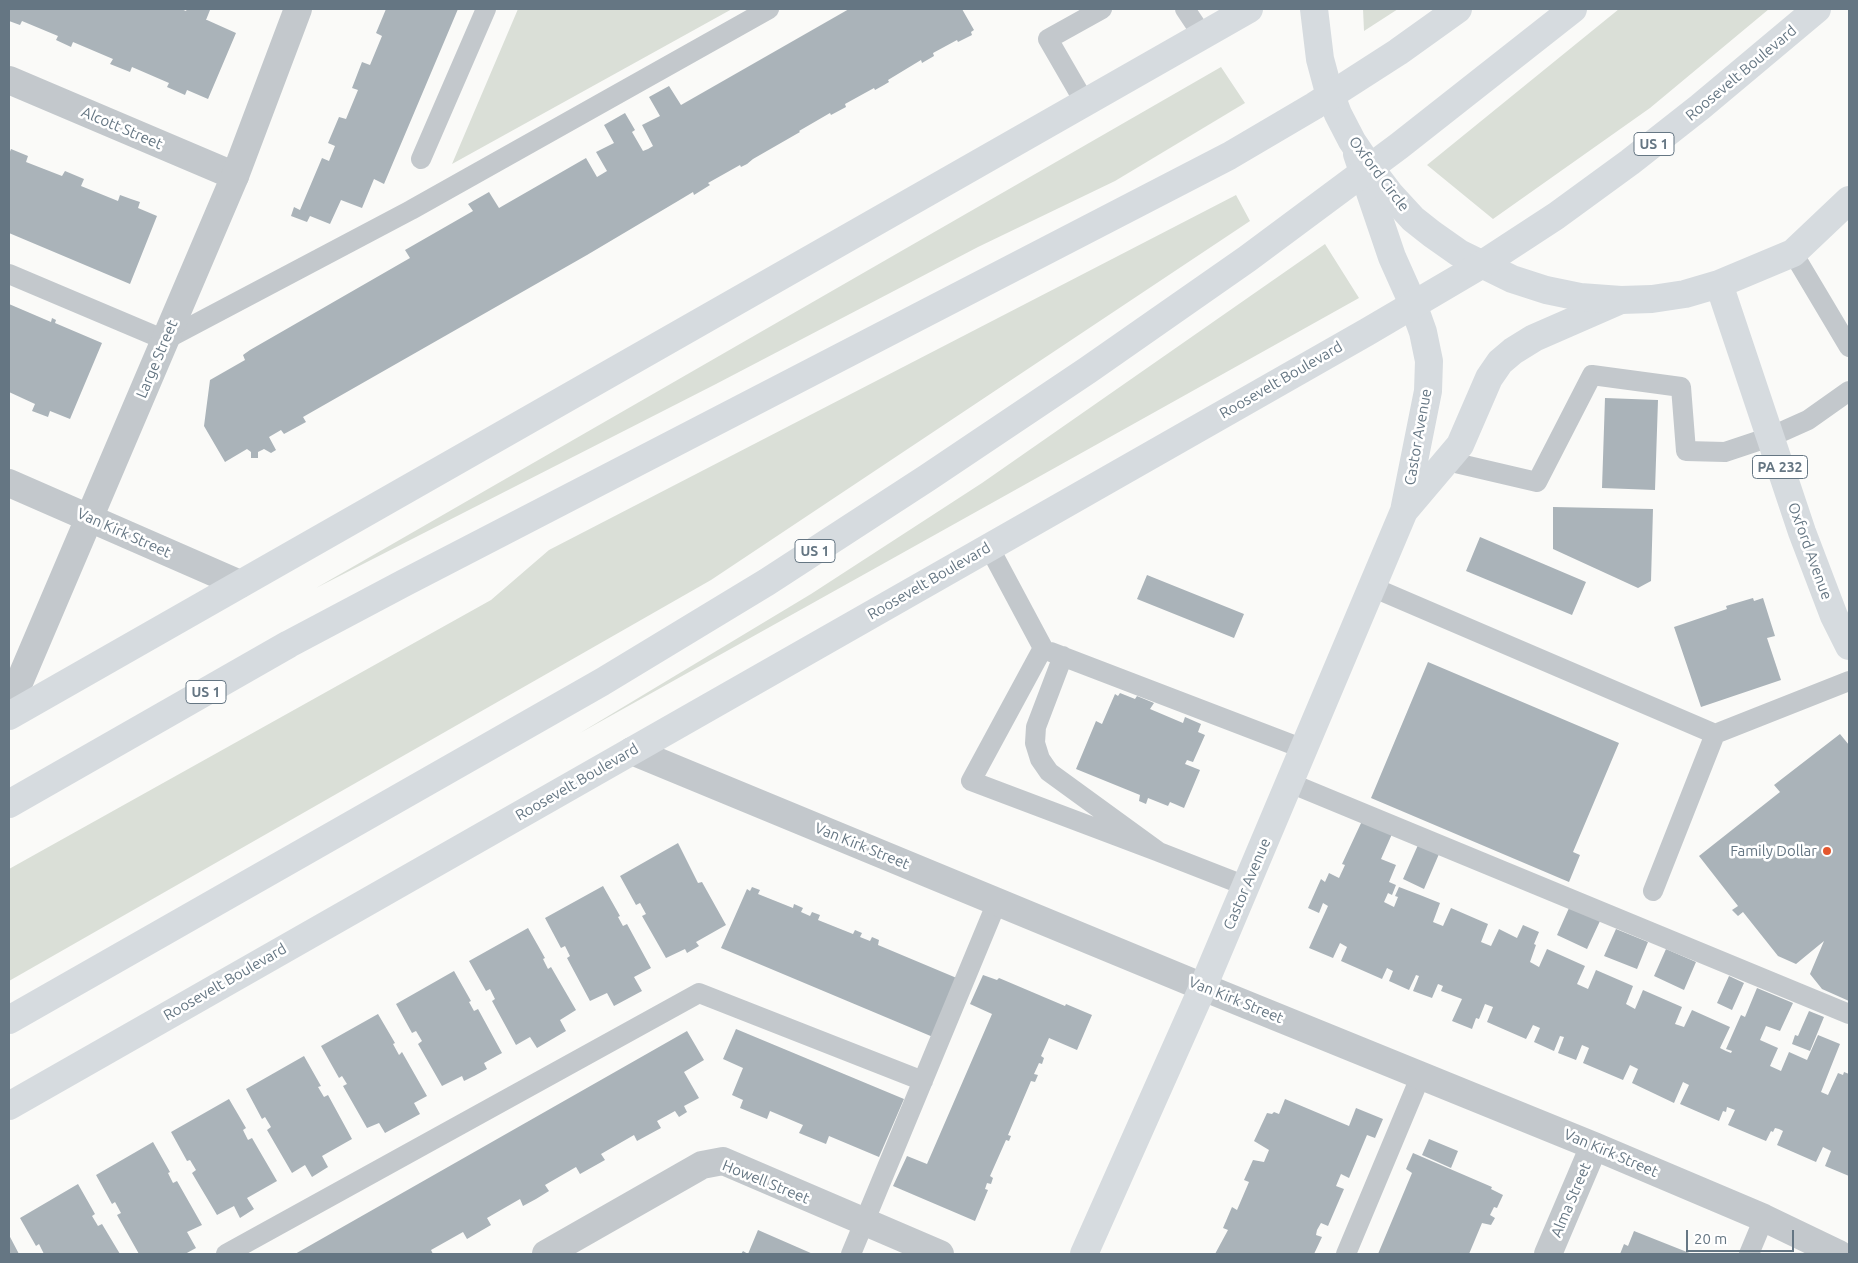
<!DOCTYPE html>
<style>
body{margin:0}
#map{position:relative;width:1858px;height:1263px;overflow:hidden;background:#fafaf8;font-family:Ubuntu,sans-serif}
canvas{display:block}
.frame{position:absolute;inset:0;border:10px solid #657683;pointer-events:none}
.scale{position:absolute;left:1686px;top:1230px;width:108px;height:22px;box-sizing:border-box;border:2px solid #657683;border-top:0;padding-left:6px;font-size:15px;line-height:18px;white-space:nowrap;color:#657683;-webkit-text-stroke:4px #fff;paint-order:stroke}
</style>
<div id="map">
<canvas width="1858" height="1263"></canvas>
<div class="frame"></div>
<div class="scale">20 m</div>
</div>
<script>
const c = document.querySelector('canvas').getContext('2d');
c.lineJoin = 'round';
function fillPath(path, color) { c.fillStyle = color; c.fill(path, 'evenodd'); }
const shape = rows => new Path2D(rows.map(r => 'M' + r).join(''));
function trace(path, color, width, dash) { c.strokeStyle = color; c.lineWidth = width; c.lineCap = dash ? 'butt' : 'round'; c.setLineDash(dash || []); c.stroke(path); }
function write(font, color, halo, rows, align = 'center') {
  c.font = font + ' Ubuntu,sans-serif'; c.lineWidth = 5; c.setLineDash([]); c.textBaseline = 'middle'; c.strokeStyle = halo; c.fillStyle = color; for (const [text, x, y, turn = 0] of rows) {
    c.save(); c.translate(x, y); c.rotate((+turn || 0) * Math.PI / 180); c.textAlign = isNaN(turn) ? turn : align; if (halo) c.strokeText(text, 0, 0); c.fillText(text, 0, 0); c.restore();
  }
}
fillPath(shape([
 [518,9,732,9,452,164],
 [1363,9,1398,9,1364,31],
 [1619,9,1769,9,1650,108,1493,219,1427,165],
 [1221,67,1245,103,1115,181,978,247,716,384,316,588],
 [1236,195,1250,221,711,580,9,981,9,869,491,600,549,550],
 [1325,244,1359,298,580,733,811,594,982,483]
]), '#dadfd7');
fillPath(shape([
 [9,9,181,9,186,11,187,9,207,9,210,10,206,20,207,20,236,33,208,99,187,90,185,95,167,87,169,83,132,67,130,72,110,64,113,59,73,42,71,47,56,40,58,36,22,21,20,25,9,21],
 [386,9,458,9,384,184,374,179,362,208,341,200,330,224,310,216,307,222,291,216,294,207,300,210,322,158,329,161,335,146,328,143,339,117,346,119,358,90,352,88,362,62,370,65,382,36,376,33],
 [849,9,962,9,974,30,971,32,972,35,958,42,957,40,933,53,934,56,922,63,921,60,888,80,889,82,884,85,875,90,874,88,845,104,846,107,831,115,830,113,799,131,800,132,753,159,747,164,741,167,740,165,708,183,710,185,694,195,693,192,678,201,587,255,303,417,306,422,284,434,281,430,269,437,276,450,271,453,264,449,258,452,258,458,251,458,251,452,247,449,225,462,204,426,210,380,245,360,243,355,250,350,410,258,405,250,473,211,468,204,489,192,499,208,586,158,597,177,607,171,596,152,614,143,604,125,625,113,635,130,632,132,643,151,648,149,653,146,642,125,660,116,649,97,669,86,681,105],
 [11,149,28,156,26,162,62,176,65,171,84,179,81,186,118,201,120,195,131,199,140,202,138,208,157,216,130,284,9,233,9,154],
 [9,304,51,322,52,318,56,320,55,323,102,343,70,419,50,411,48,417,32,411,35,404,9,392],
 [1605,398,1658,400,1655,490,1602,488],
 [1553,507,1653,509,1651,581,1638,588,1553,549],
 [1480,537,1586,582,1572,615,1466,571],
 [1147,575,1244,614,1234,638,1137,599],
 [1753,598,1754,601,1763,598,1775,636,1767,638,1781,680,1701,707,1674,627,1727,609,1726,606],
 [1428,662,1619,743,1573,852,1580,855,1569,882,1371,798],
 [1120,693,1135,699,1137,696,1154,703,1150,709,1183,723,1185,717,1201,724,1198,732,1205,735,1193,762,1187,760,1185,764,1200,770,1184,808,1170,802,1168,806,1148,798,1146,804,1139,801,1140,795,1076,769,1096,721,1102,724,1115,694,1118,696],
 [1840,734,1849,745,1849,1001,1822,989,1810,974,1824,941,1796,964,1778,956,1743,912,1738,916,1732,910,1738,906,1699,856,1780,792,1774,785],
 [1362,821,1392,834,1381,859,1396,865,1389,882,1396,885,1392,895,1388,893,1384,902,1394,907,1398,897,1395,896,1399,887,1420,895,1440,903,1433,922,1443,926,1451,908,1488,924,1481,942,1491,946,1499,929,1517,938,1523,925,1539,932,1534,944,1536,945,1530,962,1539,967,1547,949,1585,966,1577,984,1588,989,1596,970,1633,986,1626,1004,1635,1009,1643,990,1682,1007,1675,1024,1684,1027,1692,1010,1730,1027,1720,1048,1726,1051,1731,1053,1732,1051,1726,1049,1741,1015,1745,1017,1757,988,1793,1003,1780,1031,1766,1026,1760,1040,1778,1048,1770,1066,1781,1071,1789,1052,1807,1060,1818,1035,1840,1044,1821,1092,1828,1095,1838,1073,1843,1075,1844,1072,1849,1074,1849,1176,1825,1166,1831,1151,1823,1147,1816,1162,1777,1145,1783,1131,1779,1129,1775,1128,1773,1132,1771,1131,1766,1141,1728,1125,1735,1110,1727,1107,1726,1112,1723,1111,1719,1121,1680,1104,1689,1085,1683,1082,1674,1103,1632,1083,1638,1069,1630,1065,1623,1080,1583,1063,1589,1048,1582,1045,1576,1060,1558,1053,1564,1037,1560,1036,1554,1051,1534,1042,1540,1028,1533,1025,1526,1039,1487,1022,1493,1007,1485,1004,1479,1019,1476,1018,1472,1029,1452,1021,1462,999,1441,991,1443,986,1438,984,1432,998,1413,991,1419,976,1416,975,1409,990,1389,981,1393,971,1387,968,1382,979,1341,961,1347,947,1340,943,1333,958,1309,948,1328,906,1323,903,1319,913,1308,908,1321,879,1325,882,1329,873,1339,878,1345,865,1342,864],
 [678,843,698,883,702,882,726,925,696,942,699,946,687,953,685,949,666,958,642,916,646,914,640,903,636,905,620,876],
 [1418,845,1439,854,1424,889,1403,879],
 [603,886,620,916,618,917,623,926,627,924,651,968,634,977,642,991,614,1006,607,993,590,1001,567,958,570,956,565,946,561,948,545,918],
 [752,887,760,890,758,894,793,908,794,904,803,908,801,912,810,916,812,912,820,915,818,920,853,934,855,930,862,933,860,937,870,941,872,937,879,940,878,945,959,979,933,1037,721,948,747,889,750,891],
 [1569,908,1600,921,1587,949,1557,935],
 [528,928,545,958,543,959,548,969,551,967,576,1010,560,1020,566,1031,537,1048,530,1037,516,1045,492,1001,495,999,490,989,486,991,469,961],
 [1616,929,1648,942,1637,969,1604,956],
 [1666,949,1696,962,1684,990,1654,976],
 [454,971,471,1001,469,1002,474,1011,478,1009,502,1053,484,1063,487,1069,476,1075,464,1081,462,1076,442,1086,418,1044,422,1041,416,1031,412,1033,396,1004],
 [983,975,997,980,999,978,1065,1006,1066,1004,1092,1015,1077,1050,1049,1038,1041,1056,1044,1058,1042,1064,1039,1063,1034,1074,1038,1075,1035,1082,1031,1081,1008,1135,1011,1136,1009,1141,1006,1140,990,1176,993,1178,991,1184,987,1183,985,1189,988,1190,975,1221,893,1186,907,1156,927,1164,992,1014,970,1004],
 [1729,976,1744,983,1732,1010,1717,1003],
 [1809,1011,1824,1017,1810,1051,1792,1044,1795,1035,1798,1036],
 [378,1014,395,1043,393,1044,399,1055,402,1052,427,1096,414,1103,420,1114,385,1133,379,1123,367,1128,343,1086,347,1084,342,1076,339,1078,321,1046],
 [736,1029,904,1099,879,1157,829,1136,826,1144,799,1133,803,1125,770,1111,767,1119,740,1108,743,1100,732,1095,743,1068,723,1059],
 [687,1031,704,1060,684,1072,699,1098,684,1106,687,1112,679,1117,675,1111,657,1121,661,1128,637,1141,634,1135,601,1154,605,1160,580,1174,576,1167,545,1185,549,1191,536,1199,523,1206,520,1199,487,1218,491,1225,467,1239,463,1232,431,1250,433,1254,295,1254],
 [304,1056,321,1086,318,1087,324,1097,328,1095,352,1139,322,1156,328,1167,312,1177,305,1165,292,1173,267,1130,271,1127,265,1117,262,1119,246,1089],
 [229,1099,246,1128,243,1130,248,1140,252,1138,277,1181,247,1198,254,1209,240,1218,234,1206,217,1215,192,1173,196,1170,190,1160,187,1161,171,1132],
 [1285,1099,1349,1126,1356,1108,1383,1119,1375,1138,1367,1135,1349,1178,1341,1174,1336,1186,1344,1189,1328,1226,1321,1223,1317,1230,1316,1235,1322,1237,1314,1254,1215,1254,1228,1230,1223,1228,1232,1207,1237,1210,1249,1182,1244,1180,1253,1160,1264,1162,1269,1150,1254,1141,1267,1113,1272,1114,1274,1112,1279,1114],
 [1429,1139,1458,1151,1451,1168,1422,1155],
 [153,1142,170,1172,168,1173,173,1183,177,1181,202,1225,187,1232,196,1248,185,1254,139,1254,117,1215,121,1213,115,1202,112,1204,96,1175],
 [1413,1153,1492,1187,1491,1189,1503,1195,1497,1208,1494,1207,1490,1215,1495,1218,1491,1225,1482,1223,1469,1254,1378,1254,1412,1173,1406,1169],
 [78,1184,95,1214,92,1216,98,1226,102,1224,120,1254,44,1254,39,1244,36,1246,20,1218],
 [758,1230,813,1254,741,1254,743,1251,748,1254],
 [1634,1231,1692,1254,1620,1254,1624,1244,1628,1246],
 [9,1235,19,1254,9,1254]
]), '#aab3b9');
trace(shape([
 [1185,9,1203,36],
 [1085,103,1048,39,1102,9],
 [421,159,486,9],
 [1793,253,1849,347],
 [9,274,165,340,411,210,769,9],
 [1447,461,1537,482,1592,375,1681,387,1686,451,1725,452,1770,437,1808,420,1849,391],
 [989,547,1043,648,971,781,1159,852],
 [1372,587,1715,734,1849,681],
 [1051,652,1304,749],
 [1063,656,1036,727,1035,743,1040,759,1049,772,1159,852,1246,886],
 [1290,783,1849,1014],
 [1653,891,1715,734],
 [226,1254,699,993,923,1081],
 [851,1254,997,902],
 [1346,1254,1421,1075],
 [1749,1254,1764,1218]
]), '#c3c8cc', 20);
trace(shape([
 [9,80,235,176],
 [9,483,240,584],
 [632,751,1203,987,1594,1146,1764,1218,1839,1254],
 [546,1254,702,1165,723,1161,940,1254],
 [1548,1254,1594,1146]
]), '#c3c8cc', 28);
trace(shape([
 [9,706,235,176,298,9]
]), '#c3c8cc', 28);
trace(shape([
 [1405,510,1460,445,1489,378,1500,362,1513,351,1534,338,1621,300],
 [1084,1254,1203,987,1404,511,1428,391,1429,361,1423,332,1413,304,1392,257,1357,154]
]), '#d6dbdf', 28);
trace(shape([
 [1314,9,1320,59,1327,85,1338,114,1352,141,1371,169,1390,194,1413,219,1432,234,1459,253,1512,279,1546,290,1580,297,1621,300,1652,299,1685,294,1719,284,1793,253,1849,200],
 [1719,284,1802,532,1834,616,1849,646]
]), '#d6dbdf', 28);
trace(shape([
 [9,716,1249,9],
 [9,804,289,644,404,583,1229,156,1314,106,1398,52,1458,9],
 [9,1020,602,682,767,582,927,478,1088,370,1247,259,1399,146,1573,9],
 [9,1106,1367,332,1481,265,1556,216,1630,162,1700,107,1817,9]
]), '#d6dbdf', 28);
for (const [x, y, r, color] of [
 [1827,851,5,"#e4572e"]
]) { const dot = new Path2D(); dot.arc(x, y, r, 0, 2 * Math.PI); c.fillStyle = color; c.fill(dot); trace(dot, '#fff', 2); }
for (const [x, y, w] of [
 [1654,144,40],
 [1780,467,55],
 [815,551,40],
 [206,692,40]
]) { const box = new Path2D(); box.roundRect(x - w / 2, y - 11.5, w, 23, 4); c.fillStyle = '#fff'; c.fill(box); trace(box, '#657683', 1); }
write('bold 14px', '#657683', null, [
 ["US 1",1654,144],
 ["PA 232",1780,467],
 ["US 1",815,551],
 ["US 1",206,692]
]);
write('15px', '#657683', '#fff', [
 ["Roosevelt Boulevard",1741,73,-40],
 ["Alcott Street",122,128,23],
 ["Oxford Circle",1379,174,53],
 ["Large Street",157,359,-67],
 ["Roosevelt Boulevard",1281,380,-30],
 ["Castor Avenue",1418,437,-80],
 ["Van Kirk Street",124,533,24],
 ["Oxford Avenue",1810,551,70],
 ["Roosevelt Boulevard",929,581,-30],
 ["Roosevelt Boulevard",577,782,-30],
 ["Van Kirk Street",862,846,22],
 ["Castor Avenue",1247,884,-67],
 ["Roosevelt Boulevard",225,982,-30],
 ["Van Kirk Street",1236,1000,22],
 ["Van Kirk Street",1611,1153,23],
 ["Howell Street",766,1182,22],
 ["Alma Street",1571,1200,-67]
]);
write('15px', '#657683', '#fff', [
 ["Family Dollar",1817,851]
], 'right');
</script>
